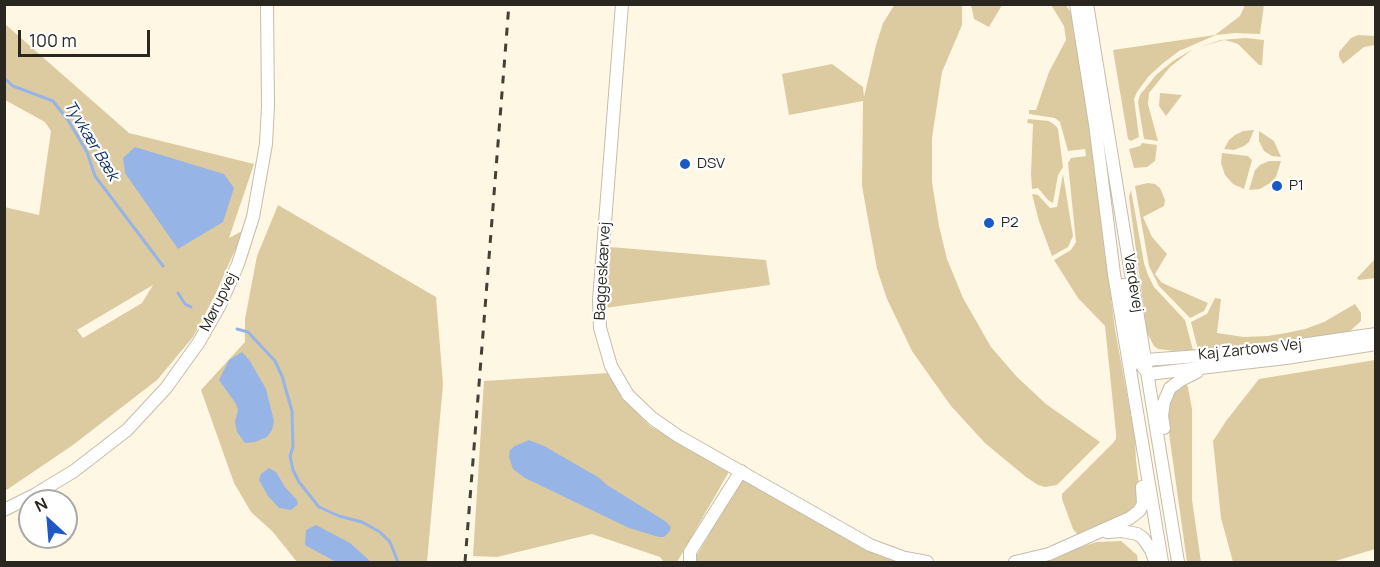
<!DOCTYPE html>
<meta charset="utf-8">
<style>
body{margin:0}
#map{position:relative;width:1380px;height:567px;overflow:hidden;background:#fef7e3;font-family:Manrope,sans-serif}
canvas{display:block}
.frame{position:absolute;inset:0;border:6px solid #2a2720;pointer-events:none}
.north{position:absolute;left:18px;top:489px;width:60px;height:60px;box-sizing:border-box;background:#fff;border:2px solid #aaa9a6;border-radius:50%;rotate:334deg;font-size:16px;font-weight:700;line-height:24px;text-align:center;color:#2a2720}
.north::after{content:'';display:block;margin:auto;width:21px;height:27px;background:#1d59c6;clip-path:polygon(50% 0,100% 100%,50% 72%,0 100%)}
.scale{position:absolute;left:18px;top:30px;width:132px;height:27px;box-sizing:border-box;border:3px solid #2a2720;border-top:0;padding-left:8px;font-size:18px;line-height:21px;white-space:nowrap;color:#2a2720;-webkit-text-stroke:4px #fff;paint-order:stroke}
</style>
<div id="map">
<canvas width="1380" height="567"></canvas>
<div class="frame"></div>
<div class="north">N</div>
<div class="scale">100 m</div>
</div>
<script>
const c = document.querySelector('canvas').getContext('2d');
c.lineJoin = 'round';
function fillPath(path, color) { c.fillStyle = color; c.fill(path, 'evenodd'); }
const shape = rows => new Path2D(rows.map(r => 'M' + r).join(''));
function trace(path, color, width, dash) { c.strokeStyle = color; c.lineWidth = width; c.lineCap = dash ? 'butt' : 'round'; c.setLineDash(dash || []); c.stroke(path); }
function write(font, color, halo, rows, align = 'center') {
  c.font = font + ' Manrope,sans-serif'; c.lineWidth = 4.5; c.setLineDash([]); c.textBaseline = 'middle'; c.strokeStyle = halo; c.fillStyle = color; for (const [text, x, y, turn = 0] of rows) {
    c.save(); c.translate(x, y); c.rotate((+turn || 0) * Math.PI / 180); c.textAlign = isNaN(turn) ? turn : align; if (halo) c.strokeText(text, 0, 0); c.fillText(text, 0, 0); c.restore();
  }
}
fillPath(shape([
 [895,4,962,5,962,25,942,72,932,138,932,182,939,226,947,259,963,298,991,347,1017,377,1046,404,1100,442,1057,485,1045,487,1038,485,1026,477,985,443,951,406,912,351,887,299,877,269,862,186,863,101,789,115,782,74,832,64,863,87,864,97,876,45,883,23],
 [971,5,971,4,1002,5,989,27,974,19],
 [1051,5,1066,5,1071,13,1089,125,1115,329,1135,439,1136,460,1140,493,1134,511,1081,534,1077,534,1073,529,1062,499,1062,494,1113,443,1116,439,1116,433,1105,326,1078,298,1054,260,1071,250,1076,242,1068,163,1071,158,1086,156,1085,149,1068,151,1060,122,1055,118,1029,114,1029,110,1036,110,1049,72,1066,40,1064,26],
 [1245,5,1264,5,1260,34,1235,33,1216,35,1179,51,1162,64,1148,77,1137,92,1134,99,1139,137,1131,141,1128,139,1113,50,1215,35,1240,16],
 [5,24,129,133,254,164,229,238,244,230,215,295,193,337,157,380,73,445,5,491,4,207,39,215,51,131,45,122,5,100],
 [153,285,142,303,83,338,77,330],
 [1358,35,1375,36,1375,45,1364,47,1343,64,1339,57,1339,52,1351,38],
 [1246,38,1264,40,1262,65,1259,65,1238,44,1232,42,1224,40,1199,47,1221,40],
 [1193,49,1170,67,1149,93,1148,104,1158,141,1144,139,1138,102,1140,95,1156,75,1173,61],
 [1160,93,1182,95,1166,116,1159,106],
 [1028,119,1049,121,1056,126,1058,129,1063,167,1058,175,1053,203,1048,200,1038,188,1032,189,1031,174,1033,124,1027,123],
 [1254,130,1249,142,1244,146,1234,150,1224,149,1229,140,1235,135,1243,131],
 [1259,131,1274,141,1281,157,1272,156,1264,151,1259,141],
 [1142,143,1157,145,1155,161,1147,167,1134,168,1129,149,1140,146],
 [1222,153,1248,156,1252,160,1244,189,1233,184,1225,175,1221,163],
 [1269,161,1281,161,1276,177,1270,183,1260,189,1249,190,1255,170,1260,165],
 [1063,174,1073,236,1068,247,1052,256,1039,221,1032,194,1038,195,1050,208,1057,207],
 [1148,183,1155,184,1160,188,1165,200,1164,206,1143,217,1152,237,1167,254,1155,274,1161,282,1169,286,1208,303,1204,311,1190,318,1159,286,1149,266,1135,186],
 [1131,190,1144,263,1148,275,1154,287,1185,320,1193,350,1174,351,1158,349,1154,346,1147,333,1129,197],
 [278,205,436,297,443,384,427,562,297,562,273,532,251,512,234,483,201,390,245,342,245,319,257,256],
 [610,247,766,260,770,285,605,308],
 [1375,259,1375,278,1359,280,1357,278],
 [1215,298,1221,299,1217,333,1244,337,1268,336,1286,333,1305,329,1324,322,1355,304,1361,313,1361,321,1350,331,1336,334,1246,347,1198,350,1191,322,1207,314],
 [1375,360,1375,549,1332,562,1233,562,1221,518,1213,441,1226,421,1259,379],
 [609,373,626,401,650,426,730,470,677,562,664,562,660,557,592,534,497,557,473,556,484,381],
 [1185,383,1188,387,1192,409,1192,500,1201,562,1187,562,1167,419,1169,406,1175,392],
 [742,478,866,550,899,562,697,562,697,555],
 [1121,541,1137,555,1138,562,1033,562,1097,542]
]), '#dccba0');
fillPath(shape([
 [135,147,224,174,234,188,223,222,178,249,125,173,123,158],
 [242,352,250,361,266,389,274,421,272,430,267,437,255,442,245,443,237,432,235,422,238,410,236,404,219,380,229,360],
 [529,440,544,446,598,477,607,485,665,521,671,527,669,532,664,537,659,537,629,528,525,478,513,469,509,457,510,450,515,446],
 [269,468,276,472,285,487,297,500,298,504,291,510,279,508,268,496,259,480,261,474],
 [316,525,350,543,371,562,336,562,305,545,306,530]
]), '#97b4e6');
trace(shape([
 [4,78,13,86,53,101,68,120,87,152,95,176,163,266],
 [178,293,185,304,191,307],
 [237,329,248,332,275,361,282,376,292,411,293,447,290,456,293,470,299,482,319,507,339,516,362,522,380,532,390,542,398,562]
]), '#97b4e6', 3);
const minor = shape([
 [622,4,599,300,600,328,611,366,628,395,652,418,678,436,870,545,905,558,927,562],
 [1076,4,1095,124,1114,274,1162,562],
 [1087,4,1178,562],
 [1124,285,1137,358,1148,374,1286,358,1376,344],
 [1140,364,1146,360,1253,352,1376,334],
 [1164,428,1162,416,1164,402,1170,388,1181,380,1197,372],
 [4,510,36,494,74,471,127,430,166,388,199,342,220,305,238,264,253,217,266,144,268,106,267,4],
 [1107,532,1122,531,1137,534,1143,538,1151,550,1154,558,1159,562],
 [690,562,690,552,741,471],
 [1015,562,1049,554,1130,518,1139,511,1143,504,1142,487]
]);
trace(minor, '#c5bdab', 14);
trace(minor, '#fff', 12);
trace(shape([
 [465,562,509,4]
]), '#434037', 3, [8, 8]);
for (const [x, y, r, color] of [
 [685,164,6,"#1d59c6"],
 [1277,186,6,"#1d59c6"],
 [989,223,6,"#1d59c6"]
]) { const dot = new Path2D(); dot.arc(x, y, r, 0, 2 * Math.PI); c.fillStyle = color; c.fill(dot); trace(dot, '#fff', 2); }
write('15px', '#2a2720', '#fff', [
 ["DSV",697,164],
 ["P1",1289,186],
 ["P2",1001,223]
], 'left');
write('15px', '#2a2720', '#fff', [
 ["Baggeskærvej",603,271,-87],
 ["Vardevej",1133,283,81],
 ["Mørupvej",219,302,-63],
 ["Kaj Zartows Vej",1250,350,-6]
]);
write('italic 16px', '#11316c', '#fff', [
 ["Tyvkær Bæk",91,141,59]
]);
</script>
